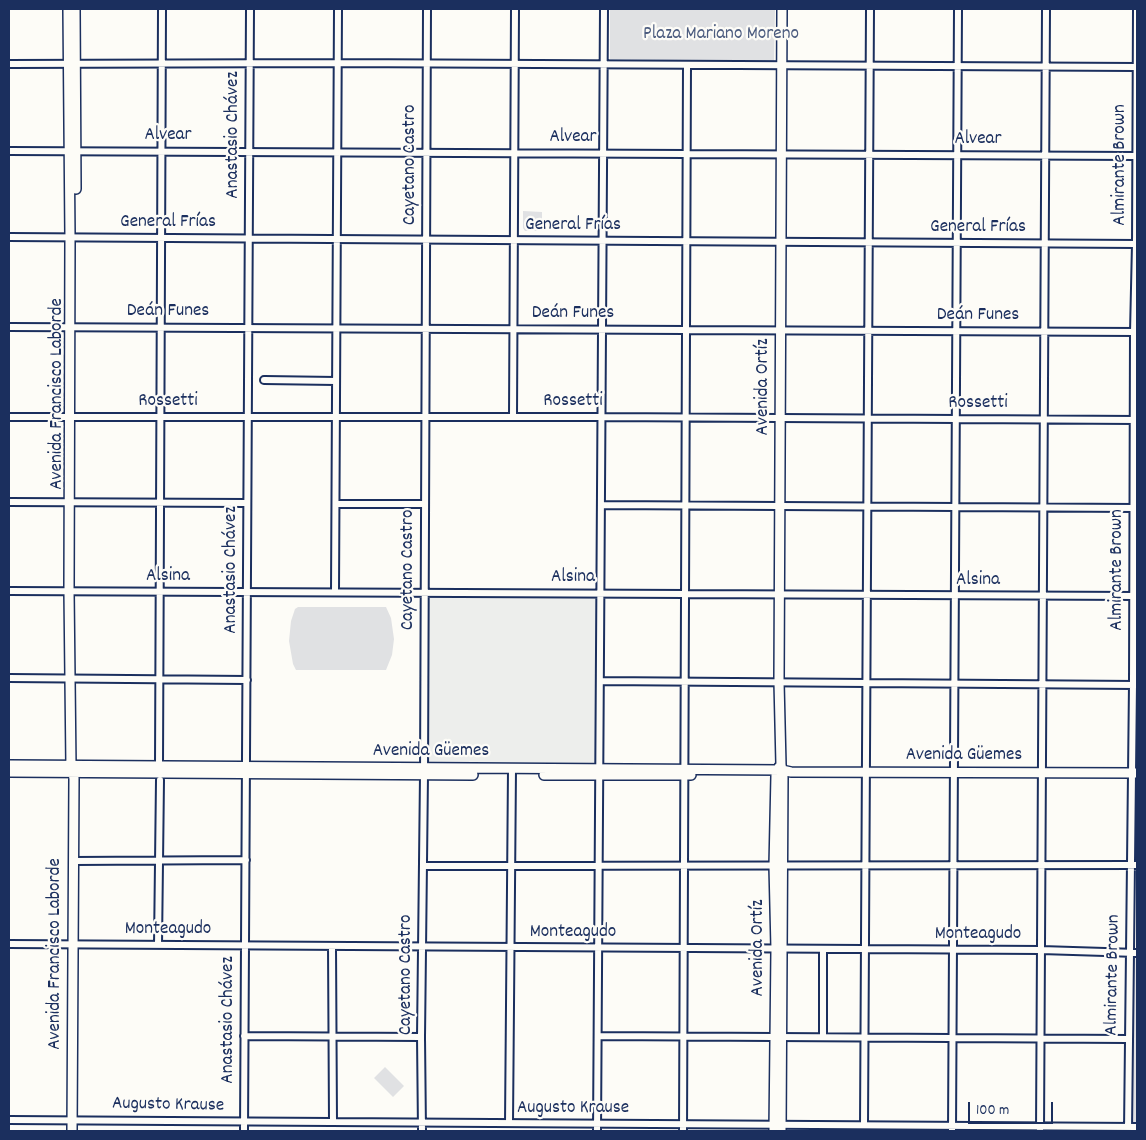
<!DOCTYPE html>
<meta charset="utf-8">
<style>
body{margin:0}
#map{position:relative;width:1146px;height:1140px;overflow:hidden;background:#fdfcf7;font-family:Dekko,sans-serif}
canvas{display:block}
.frame{position:absolute;inset:0;border:10px solid #1b2f5e;pointer-events:none}
.scale{position:absolute;left:968px;top:1102px;width:85px;height:22px;box-sizing:border-box;border:2px solid #1b2f5e;border-top:0;padding-left:6px;font-size:15px;line-height:18px;white-space:nowrap;color:#1b2f5e;-webkit-text-stroke:4px #fdfcf7;paint-order:stroke}
</style>
<div id="map">
<canvas width="1146" height="1140"></canvas>
<div class="frame"></div>
<div class="scale">100 m</div>
</div>
<script>
const c = document.querySelector('canvas').getContext('2d');
c.lineJoin = 'round';
function fillPath(path, color) { c.fillStyle = color; c.fill(path, 'evenodd'); }
const shape = rows => new Path2D(rows.map(r => 'M' + r).join(''));
function trace(path, color, width, dash) { c.strokeStyle = color; c.lineWidth = width; c.lineCap = dash ? 'butt' : 'round'; c.setLineDash(dash || []); c.stroke(path); }
function write(font, color, halo, rows, align = 'center') {
  c.font = font + ' Dekko,sans-serif'; c.lineWidth = 4.5; c.setLineDash([]); c.textBaseline = 'middle'; c.strokeStyle = halo; c.fillStyle = color; for (const [text, x, y, turn = 0] of rows) {
    c.save(); c.translate(x, y); c.rotate((+turn || 0) * Math.PI / 180); c.textAlign = isNaN(turn) ? turn : align; if (halo) c.strokeText(text, 0, 0); c.fillText(text, 0, 0); c.restore();
  }
}
fillPath(shape([
 [426,595,598,596,597,766,426,766]
]), '#edeeec');
fillPath(shape([
 [610,9,775,9,774,62,610,59],
 [523,211,542,212,542,231,525,231,523,228],
 [298,607,386,607,391,618,394,639,392,655,386,670,296,670,293,664,289,641,291,621,295,609],
 [1133,958,1137,958,1137,1125,1130,1124],
 [385,1067,404,1086,393,1097,374,1078]
]), '#e0e1e3');
const street = shape([
 [9,64,338,63,1137,67],
 [9,151,1137,156],
 [9,237,1137,244],
 [9,327,1137,332],
 [264,380,336,381],
 [9,417,601,417,1137,420],
 [513,417,515,9],
 [9,502,247,503],
 [336,504,424,504],
 [601,505,1136,508],
 [9,591,1137,596],
 [335,592,338,9],
 [9,678,247,680],
 [600,681,1136,685],
 [159,763,162,9],
 [73,861,246,860],
 [423,866,1137,865],
 [9,944,863,949,1041,950,1137,953],
 [158,945,160,780],
 [332,946,333,1122],
 [244,1036,421,1037],
 [598,1036,1128,1039],
 [823,1037,823,949],
 [9,1120,1137,1127],
 [509,1123,512,769],
 [864,1125,870,9],
 [1128,1130,1133,684,1134,332,1136,244,1137,9],
 [244,1131,250,9],
 [422,1131,421,1037,424,775,427,9],
 [597,1131,604,9],
 [683,1131,687,65],
 [952,1131,958,9],
 [1040,1131,1046,9]
]);
const secondary = shape([
 [68,9,70,238,69,591,71,767,74,778,72,1131],
 [75,9,76,189],
 [9,765,782,770,791,772,1137,773],
 [9,772,473,775],
 [544,775,691,775],
 [774,1131,776,949,774,866,776,775,779,767],
 [781,1131,783,775,781,765,779,682,782,9]
]);
trace(street, '#1b2f5e', 10);
trace(secondary, '#1b2f5e', 12);
trace(street, '#fdfcf7', 6);
trace(secondary, '#fdfcf7', 9);
write('19px', '#4c5c7f', '#fdfcf7', [
 ["Plaza Mariano Moreno",721,35]
]);
write('19px', '#1b2f5e', '#fdfcf7', [
 ["Anastasio Chávez",234,135,-90],
 ["Alvear",168,136],
 ["Alvear",573,138],
 ["Alvear",978,140],
 ["Cayetano Castro",411,165,-90],
 ["Almirante Brown",1121,165,-90],
 ["General Frías",168,223],
 ["General Frías",573,226],
 ["General Frías",978,228],
 ["Deán Funes",168,312],
 ["Deán Funes",573,314],
 ["Deán Funes",978,316],
 ["Avenida Ortíz",764,387,-90],
 ["Avenida Francisco Laborde",58,394,-90],
 ["Rossetti",168,402],
 ["Rossetti",573,402],
 ["Rossetti",978,404],
 ["Anastasio Chávez",232,570,-90],
 ["Cayetano Castro",409,570,-90],
 ["Almirante Brown",1118,570,-90],
 ["Alsina",168,577],
 ["Alsina",573,578],
 ["Alsina",978,581],
 ["Avenida Güemes",431,752],
 ["Avenida Güemes",964,756],
 ["Monteagudo",168,930],
 ["Monteagudo",573,933],
 ["Monteagudo",978,935],
 ["Avenida Ortíz",759,948,-90],
 ["Avenida Francisco Laborde",56,954,-90],
 ["Cayetano Castro",407,975,-90],
 ["Almirante Brown",1114,975,-89],
 ["Anastasio Chávez",229,1020,-90],
 ["Augusto Krause",168,1106,1],
 ["Augusto Krause",573,1109]
]);
</script>
